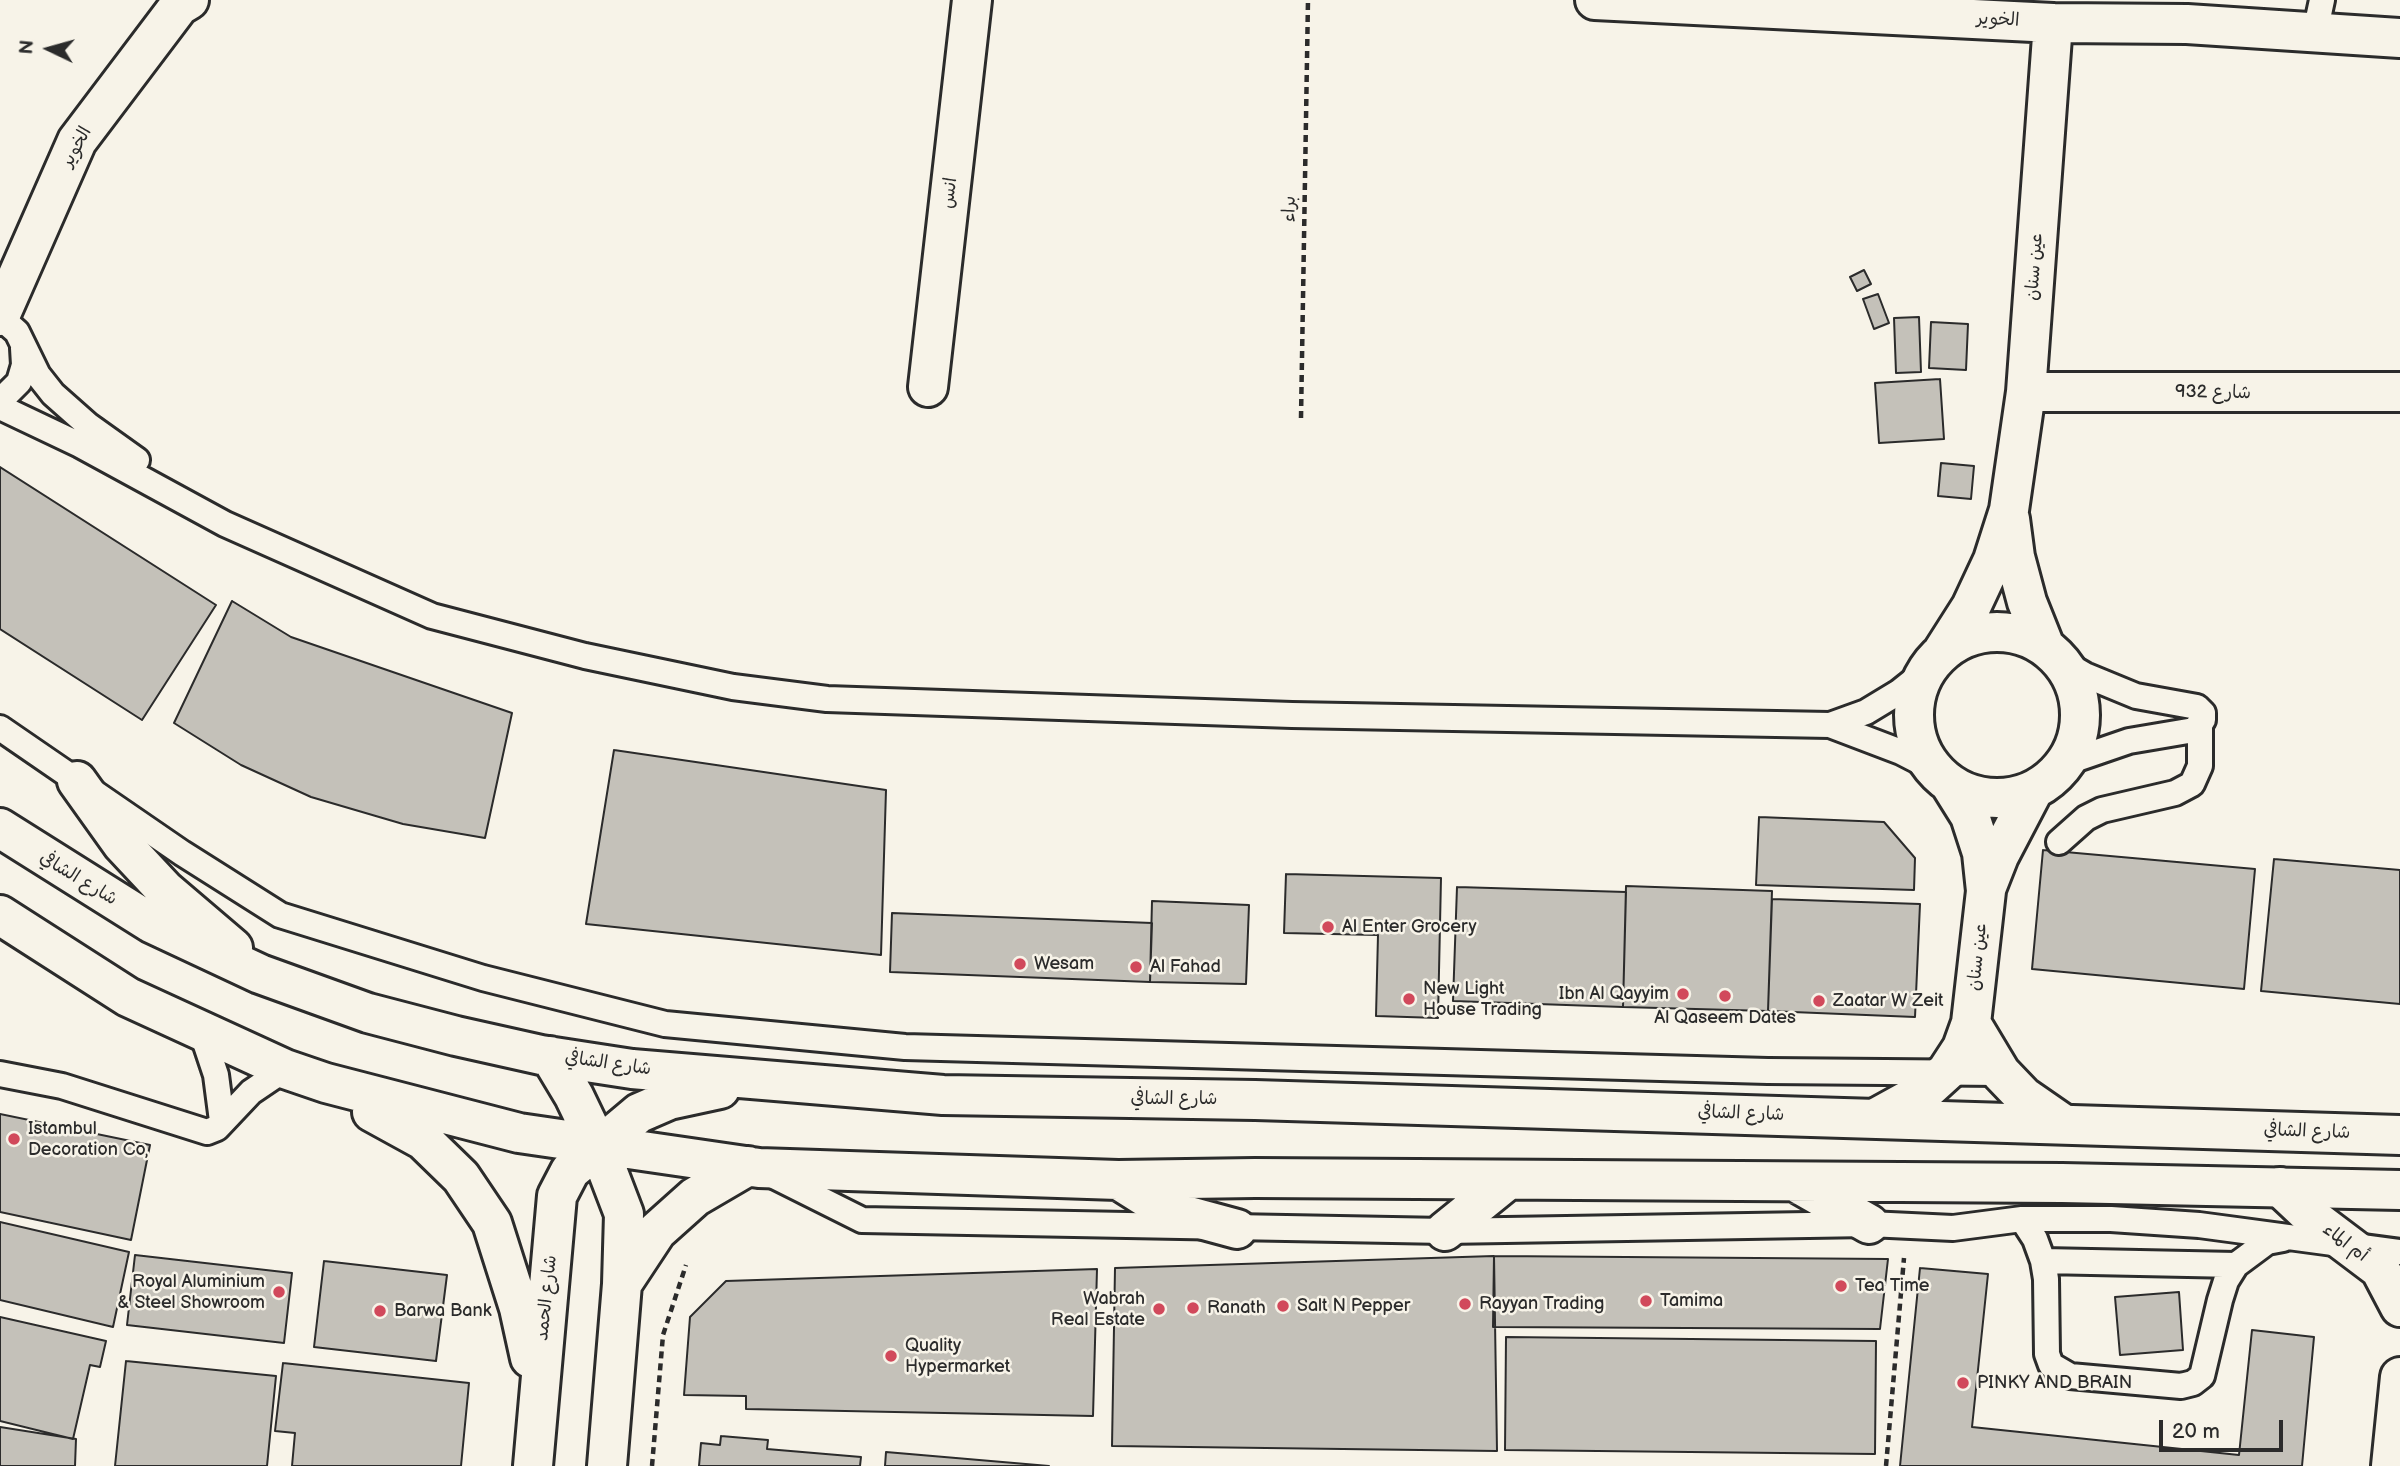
<!DOCTYPE html>
<meta charset="utf-8">
<style>
body{margin:0}
#map{position:relative;width:2400px;height:1466px;overflow:hidden;background:#f7f3e8;font-family:"Balsamiq Sans",sans-serif}
canvas{display:block}
.north{position:absolute;left:14px;top:14px;width:70px;height:70px;-webkit-text-stroke:5px #f7f3e8;paint-order:stroke;rotate:275deg;font-size:19px;font-weight:700;line-height:28px;text-align:center;color:#2b2b2b}
.north::after{content:'';display:block;margin:auto;width:24px;height:32px;background:#2b2b2b;clip-path:polygon(50% 0,100% 100%,50% 72%,0 100%)}
.scale{position:absolute;left:2159px;top:1420px;width:124px;height:32px;box-sizing:border-box;border:4px solid #2b2b2b;border-top:0;padding-left:9px;font-size:21px;line-height:24px;white-space:nowrap;color:#2b2b2b;-webkit-text-stroke:5px #f7f3e8;paint-order:stroke}
</style>
<div id="map">
<canvas width="2400" height="1466"></canvas>
<div class="north">N</div>
<div class="scale">20 m</div>
</div>
<script>
const c = document.querySelector('canvas').getContext('2d');
c.lineJoin = 'round';
function fillPath(path, color) { c.fillStyle = color; c.fill(path, 'evenodd'); }
const shape = rows => new Path2D(rows.map(r => 'M' + r).join(''));
function trace(path, color, width, dash) { c.strokeStyle = color; c.lineWidth = width; c.lineCap = dash ? 'butt' : 'round'; c.setLineDash(dash || []); c.stroke(path); }
function write(font, color, halo, rows, align = 'center') {
  c.font = font + ' "Balsamiq Sans","Playpen Sans Arabic",sans-serif'; c.lineWidth = 5; c.setLineDash([]); c.textBaseline = 'middle'; c.strokeStyle = halo; c.fillStyle = color; for (const [text, x, y, turn = 0] of rows) {
    c.save(); c.translate(x, y); c.rotate((+turn || 0) * Math.PI / 180); c.textAlign = isNaN(turn) ? turn : align; if (halo) c.strokeText(text, 0, 0); c.fillText(text, 0, 0); c.restore();
  }
}
const building = shape([
 [1864,270,1871,284,1857,291,1850,277,1864,270],
 [1878,294,1889,323,1874,329,1863,299,1878,294],
 [1919,317,1921,372,1896,373,1894,318,1919,317],
 [1931,322,1968,324,1966,370,1929,368,1931,322],
 [1940,379,1944,439,1879,443,1875,383,1940,379],
 [1941,463,1974,466,1971,499,1938,496,1941,463],
 [0,467,216,605,142,720,0,629,0,467],
 [232,601,291,637,512,713,485,838,403,824,311,797,241,765,174,723,232,601],
 [614,750,886,790,881,955,586,924,614,750],
 [1759,817,1884,822,1915,858,1914,890,1756,885,1759,817],
 [2043,850,2255,869,2244,989,2032,969,2043,850],
 [2274,859,2400,870,2400,1004,2261,991,2274,859],
 [1286,874,1441,878,1438,1018,1376,1016,1378,935,1284,933,1286,874],
 [1626,886,1772,891,1768,1011,1623,1007,1626,886],
 [1457,887,1626,892,1623,1007,1453,1001,1457,887],
 [1772,899,1920,904,1915,1017,1768,1011,1772,899],
 [1152,901,1249,905,1246,984,1150,982,1152,901],
 [892,913,1152,923,1150,982,890,972,892,913],
 [0,1114,150,1145,131,1240,0,1212,0,1114],
 [0,1222,129,1252,113,1327,0,1300,0,1222],
 [135,1255,292,1273,284,1343,127,1325,135,1255],
 [1494,1256,1497,1451,1112,1446,1115,1268,1494,1256],
 [1494,1256,1888,1259,1880,1329,1493,1327,1494,1256],
 [324,1261,447,1275,436,1361,314,1347,324,1261],
 [1920,1268,1988,1274,1972,1427,2239,1455,2252,1330,2314,1337,2302,1466,1900,1466,1920,1268],
 [1097,1269,1093,1416,746,1409,746,1396,684,1395,690,1317,726,1281,1097,1269],
 [2179,1292,2183,1350,2120,1355,2115,1297,2179,1292],
 [0,1317,106,1341,100,1367,90,1365,73,1439,0,1421,0,1317],
 [1506,1337,1876,1341,1875,1454,1505,1450,1506,1337],
 [126,1361,276,1376,267,1466,115,1466,126,1361],
 [283,1363,469,1383,461,1466,292,1466,295,1433,275,1431,283,1363],
 [0,1427,76,1439,75,1466,0,1466,0,1427],
 [721,1436,768,1440,767,1449,861,1457,860,1466,699,1466,701,1443,720,1445,721,1436],
 [886,1452,1049,1466,885,1466,886,1452]
]);
fillPath(building, '#c4c1b9');
trace(building, '#2b2b2b', 2);
const lane = shape([
 [2315,33,2322,0],
 [0,317,17,332,38,375,53,394,88,425,137,460],
 [0,401,19,382,24,365,23,348],
 [0,407,80,445,225,524,432,616,585,656,733,687,827,699,1292,715,1830,725,1901,752,1934,769],
 [2061,661,2085,675,2136,696,2197,707,2203,713,2203,720,2194,730,2129,741,2065,763],
 [1830,725,1866,712,1899,692,1929,668],
 [0,728,182,853,280,915,483,978,665,1024,905,1047,1768,1071,2001,1073],
 [2059,842,2086,818,2102,810,2175,793,2192,784,2200,766,2200,726],
 [201,1030,216,1075,222,1121],
 [0,1074,62,1086,207,1132,217,1128,251,1092,285,1069],
 [772,1175,862,1220,1445,1231,1869,1224,1953,1228,2022,1219,2111,1219,2199,1225,2400,1252],
 [2022,1219,2035,1239,2043,1261,2046,1279,2047,1354,2051,1365,2070,1376,2181,1386,2193,1383,2202,1376,2220,1300,2226,1281,2236,1265,2267,1242,2283,1239],
 [2043,1261,2236,1265]
]);
const street = shape([
 [1595,0,2053,23,2187,24,2400,38],
 [0,316,77,141,179,6,189,0],
 [928,387,972,0],
 [2026,392,2400,392],
 [2010,519,2015,557,2027,602,2045,647],
 '1914 715a83 83 0 1 1 166 0a83 83 0 1 1-166 0Z',
 [1943,651,1971,607,1993,560,2009,510,2026,392,2053,23],
 [1986,889,1999,856,2033,791],
 [1971,1023,2001,1073,2023,1096,2062,1123],
 [1876,1118,1925,1091,1947,1071,1962,1048,1971,1023,1986,891,1982,853,1970,816,1950,784],
 [2280,1187,2315,1220,2380,1269,2400,1307],
 [2391,1466,2400,1377]
]);
const secondary = shape([
 [77,781,122,844,165,890,233,948],
 [0,828,151,923,260,974,368,1013,456,1036,541,1055,632,1069,943,1095,1255,1100,2400,1135],
 [0,915,128,997,285,1069,326,1083,519,1133,759,1168,1118,1180,1255,1178,2062,1183,2400,1190],
 [550,1056,574,1096,598,1146,624,1214,622,1284,607,1466],
 [372,1112,423,1140,461,1177,492,1223,519,1308,530,1358],
 [1120,1181,1150,1200,1189,1216,1237,1229],
 [1797,1183,1869,1224],
 [1445,1231,1508,1180],
 [622,1284,657,1231,695,1197,748,1166],
 [533,1466,557,1196,570,1171,639,1113,669,1100,720,1089]
]);
trace(lane, '#2b2b2b', 30);
trace(street, '#2b2b2b', 44);
trace(secondary, '#2b2b2b', 44);
trace(shape([
 [1301,418,1308,0],
 [652,1466,663,1335,686,1265],
 [1886,1466,1904,1258]
]), '#2b2b2b', 4.5, [7, 5]);
trace(lane, '#f7f3e8', 24);
trace(street, '#f7f3e8', 38);
trace(secondary, '#f7f3e8', 38);
for (const [x, y, r, color] of [
 [1328,927,7,"#d1495b"],
 [1020,964,7,"#d1495b"],
 [1136,967,7,"#d1495b"],
 [1683,994,7,"#d1495b"],
 [1725,996,7,"#d1495b"],
 [1409,999,7,"#d1495b"],
 [1819,1001,7,"#d1495b"],
 [14,1139,7,"#d1495b"],
 [1841,1286,7,"#d1495b"],
 [279,1292,7,"#d1495b"],
 [1646,1301,7,"#d1495b"],
 [1465,1304,7,"#d1495b"],
 [1283,1306,7,"#d1495b"],
 [1193,1308,7,"#d1495b"],
 [1159,1309,7,"#d1495b"],
 [380,1311,7,"#d1495b"],
 [891,1356,7,"#d1495b"],
 [1963,1383,7,"#d1495b"]
]) { const dot = new Path2D(); dot.arc(x, y, r, 0, 2 * Math.PI); c.fillStyle = color; c.fill(dot); trace(dot, '#f7f3e8', 2.5); }
write('18px', '#2b2b2b', '#f7f3e8', [
 ["الخوير",1998,20,3],
 ["الخوير",77,147,-61],
 ["انس",950,193,-83],
 ["براء",1290,209,-89],
 ["عين سنان",2035,267,-86],
 ["شارع 932",2213,393,1],
 ["شارع الشافي",78,879,31],
 ["عين سنان",1978,957,-84],
 ["شارع الشافي",608,1064,8],
 ["شارع الشافي",1174,1099],
 ["شارع الشافي",1741,1114,2],
 ["شارع الشافي",2307,1132,2],
 ["أم الماء",2345,1243,37],
 ["شارع الحمد",547,1298,-84]
]);
write('18px', '#2b2b2b', '#f7f3e8', [
 ["Al Enter Grocery",1342,927],
 ["Wesam",1034,964],
 ["Al Fahad",1150,967],
 ["New Light",1423,989],
 ["House Trading",1423,1010],
 ["Ibn Al Qayyim",1669,994,"right"],
 ["Zaatar W Zeit",1833,1001],
 ["Al Qaseem Dates",1725,1018,"center"],
 ["Istambul",28,1129],
 ["Decoration Co,",28,1150],
 ["Royal Aluminium",265,1282,"right"],
 ["& Steel Showroom",265,1303,"right"],
 ["Tea Time",1855,1286],
 ["Wabrah",1145,1299,"right"],
 ["Real Estate",1145,1320,"right"],
 ["Tamima",1660,1301],
 ["Rayyan Trading",1479,1304],
 ["Salt N Pepper",1297,1306],
 ["Ranath",1207,1308],
 ["Barwa Bank",394,1311],
 ["Quality",905,1346],
 ["Hypermarket",905,1367],
 ["PINKY AND BRAIN",1977,1383]
], 'left');
</script>
